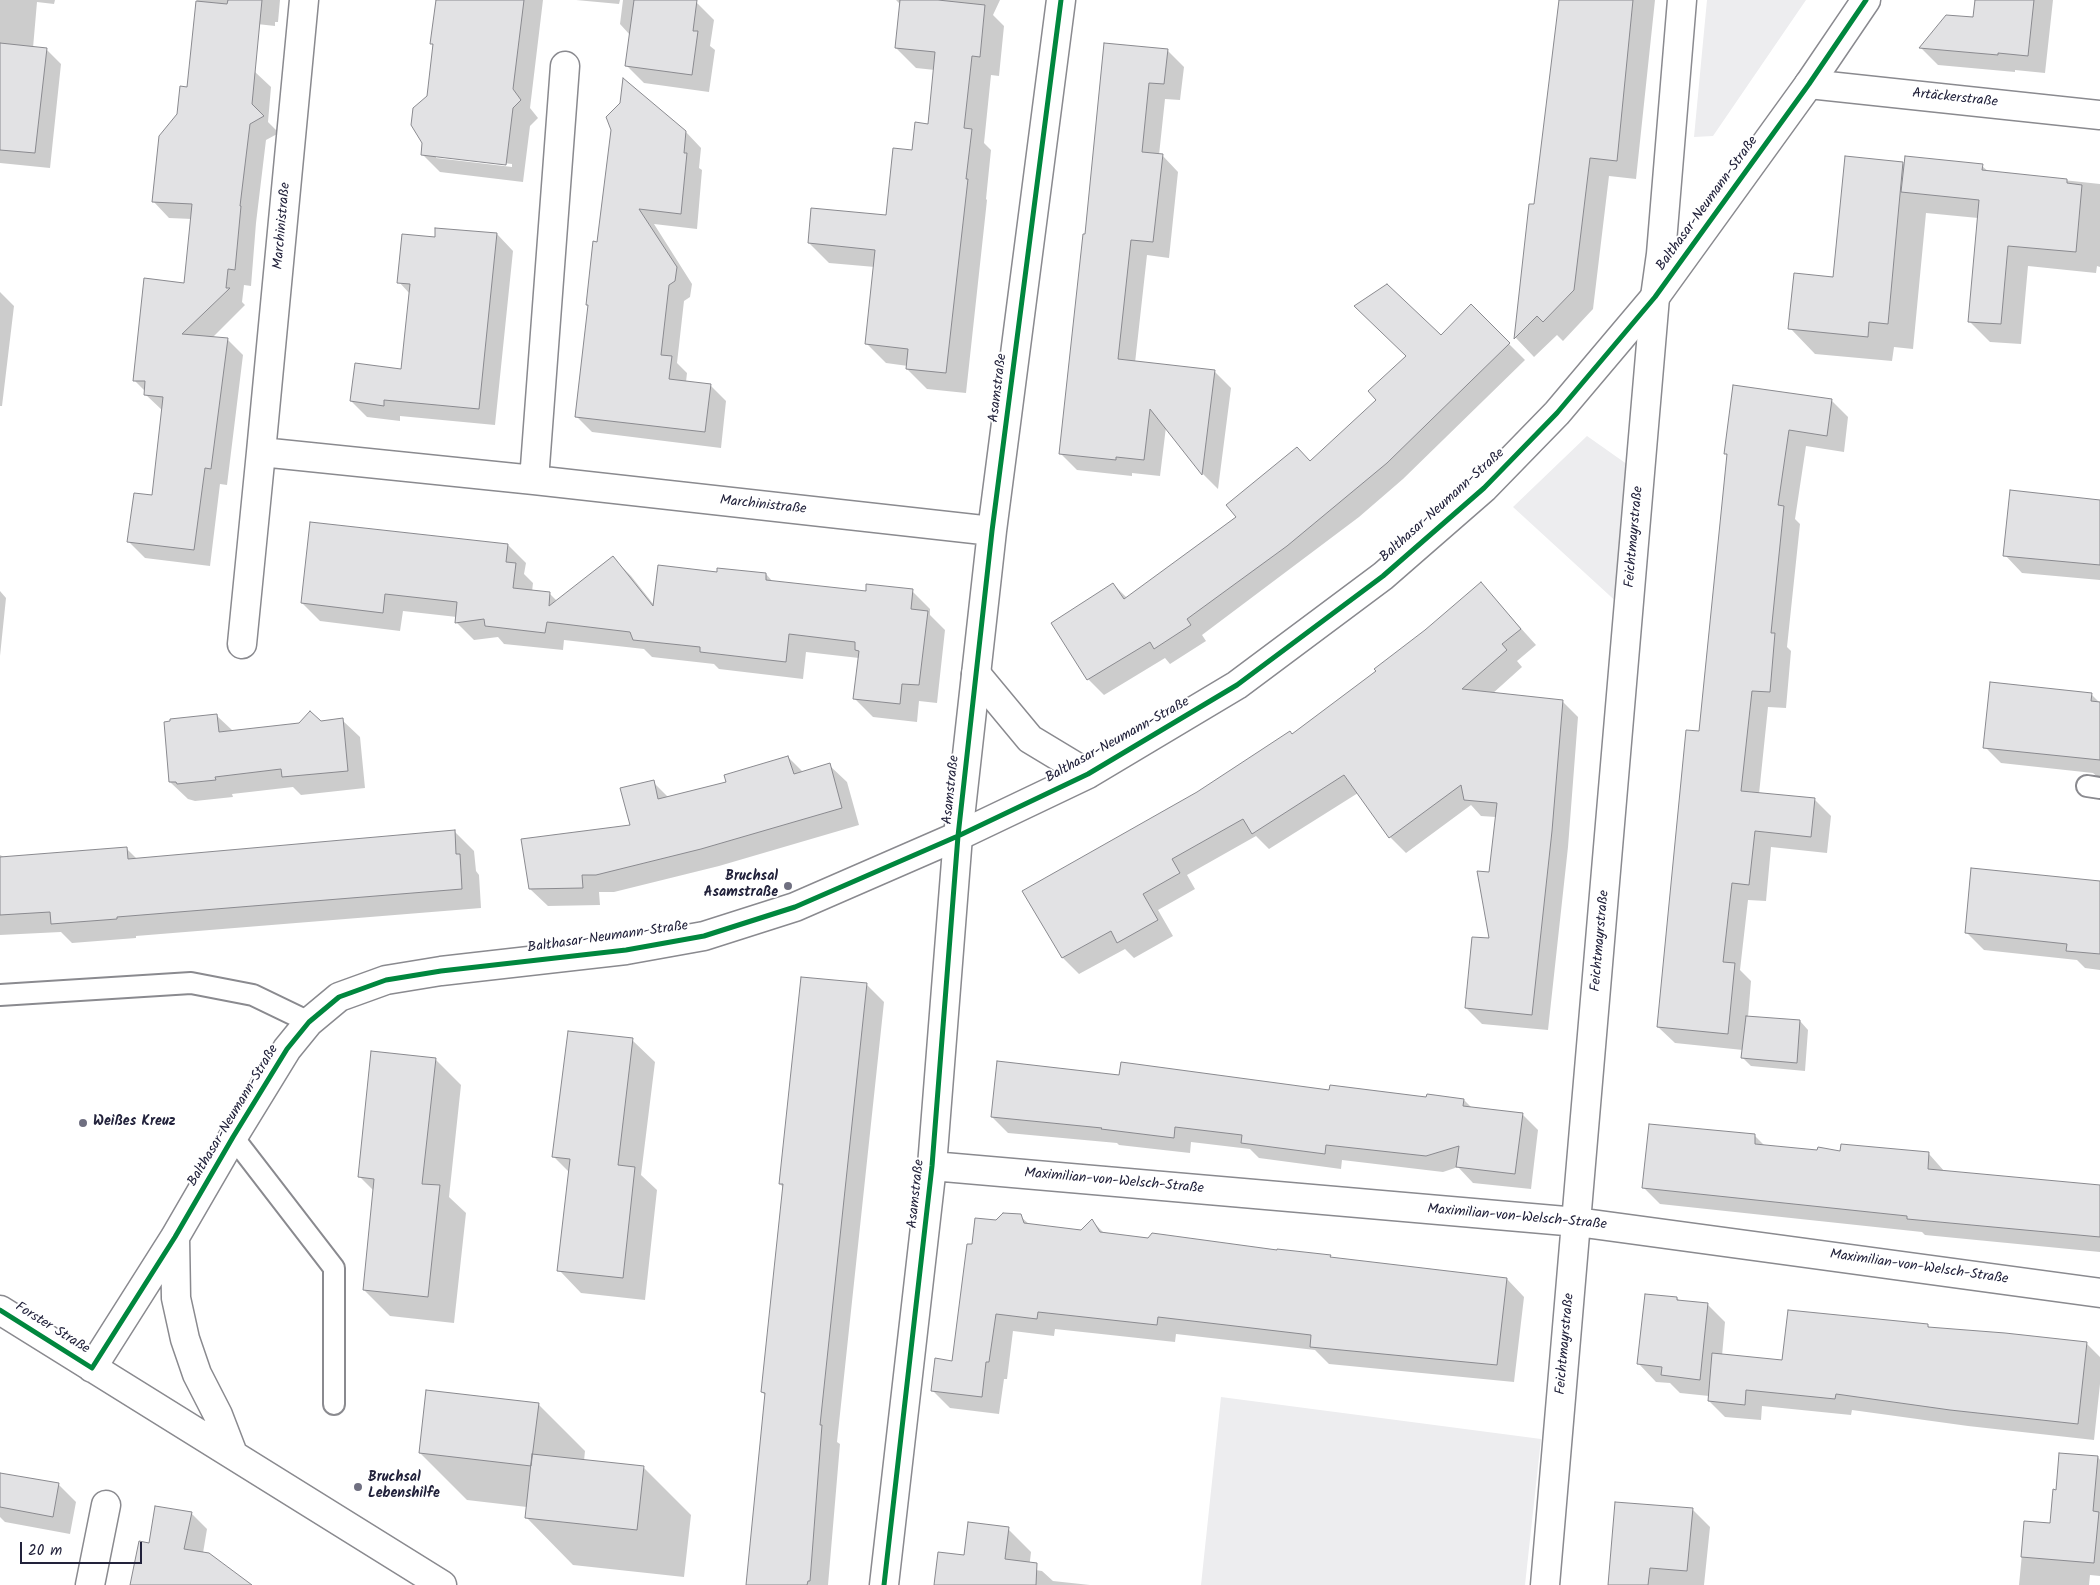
<!DOCTYPE html>
<meta charset="utf-8">
<style>
body{margin:0}
#map{position:relative;width:2100px;height:1585px;overflow:hidden;background:#fff;font-family:Kalam,sans-serif}
canvas{display:block}
.scale{position:absolute;left:20px;top:1542px;width:122px;height:22px;box-sizing:border-box;border:2px solid #22223b;border-top:0;padding-left:6px;font-size:15px;line-height:18px;white-space:nowrap;color:#22223b;-webkit-text-stroke:4px #fff;paint-order:stroke}
</style>
<div id="map">
<canvas width="2100" height="1585"></canvas>
<div class="scale">20 m</div>
</div>
<script>
const c = document.querySelector('canvas').getContext('2d');
c.lineJoin = 'round';
function fillPath(path, color) { c.fillStyle = color; c.fill(path, 'evenodd'); }
const shape = rows => new Path2D(rows.map(r => 'M' + r).join(''));
function trace(path, color, width, dash) { c.strokeStyle = color; c.lineWidth = width; c.lineCap = dash ? 'butt' : 'round'; c.setLineDash(dash || []); c.stroke(path); }
function write(font, color, halo, rows, align = 'center') {
  c.font = font + ' Kalam,sans-serif'; c.lineWidth = 4; c.setLineDash([]); c.textBaseline = 'middle'; c.strokeStyle = halo; c.fillStyle = color; for (const [text, x, y, turn = 0] of rows) {
    c.save(); c.translate(x, y); c.rotate((+turn || 0) * Math.PI / 180); c.textAlign = isNaN(turn) ? turn : align; if (halo) c.strokeText(text, 0, 0); c.fillText(text, 0, 0); c.restore();
  }
}
fillPath(shape([
 [1707,0,1806,0,1713,136,1694,137],
 [1587,436,1631,467,1621,606,1513,507],
 [1221,1397,1541,1439,1525,1585,1201,1585]
]), '#ededef');
fillPath(shape([
 [0,0,55,0,54,4,37,2,33,48,46,49,61,64,50,168,0,163],
 [197,0,280,0,278,22,275,22,275,26,212,19,197,4],
 [437,0,543,0,530,108,538,118,530,126,523,182,440,172,422,154,434,46,431,43],
 [436,155,512,164,512,167,436,158],
 [576,0,620,0,619,4],
 [623,0,679,0,696,2,714,20,710,46,715,50,709,92,644,83,626,65,630,35,620,24],
 [896,0,1000,0,993,15,1004,26,999,76,991,75,984,143,991,150,986,199,987,200,966,393,927,389,907,369,908,366,886,363,866,343,875,267,829,263,809,243,887,216,913,151,929,125,935,70,916,68,896,48,901,5],
 [1560,0,1655,0,1636,179,1609,176,1593,309,1563,341,1557,335,1534,357,1516,338,1530,205,1535,206],
 [1976,0,2053,0,2045,73,2015,70,2015,72,1938,65,1920,47,1974,18],
 [1105,44,1167,50,1184,67,1180,100,1165,99,1159,155,1162,155,1178,172,1169,258,1147,255,1135,363,1214,371,1231,388,1218,489,1203,474,1166,427,1160,476,1132,473,1132,476,1077,470,1060,453,1086,235],
 [254,71,271,87,268,122,279,133,266,140,256,223,251,286,244,285,242,302,245,305,212,338,227,339,243,355,227,485,220,484,210,566,145,558,129,542,153,496,163,411,145,394,145,391,135,381,185,284,192,219,169,218,153,201,188,88],
 [685,131,701,148,699,168,702,170,697,229,654,224,692,284,690,297,684,301,677,363,687,373,686,382,710,385,726,401,721,448,592,432,576,416,599,243],
 [1846,158,1903,163,1905,166,1982,166,1989,172,2100,184,2100,267,2097,266,2096,273,2028,266,2021,344,1990,342,1969,321,1978,218,1926,213,1913,349,1894,347,1892,361,1815,354,1790,328,1834,278],
 [497,234,513,251,495,425,400,416,400,421,367,417,351,401,402,370,410,294,399,282,436,239],
 [0,292,14,306,2,406,0,406],
 [1471,306,1525,360,1403,479,1359,517,1202,635,1206,641,1170,664,1165,658,1104,695,1088,679,1113,584,1127,598,1310,462,1378,400,1407,356,1441,337],
 [1832,401,1848,417,1844,452,1806,446,1795,519,1800,524,1787,647,1791,651,1786,708,1768,707,1759,794,1814,799,1831,816,1827,853,1771,847,1766,901,1748,900,1740,970,1751,981,1748,1017,1800,1021,1808,1030,1805,1071,1751,1066,1742,1057,1743,1050,1675,1043,1658,1027,1700,732,1728,456,1725,453],
 [2100,501,2100,580,2022,573,2005,555],
 [508,545,526,563,524,574,533,583,532,592,550,594,557,601,613,558,631,576,654,605,718,574,766,574,773,582,867,592,912,591,930,609,930,615,945,630,937,703,919,701,917,722,873,717,855,699,859,658,806,652,803,679,719,669,714,664,652,657,644,649,564,640,563,650,504,644,498,637,474,640,456,622,457,617,403,611,400,631,320,621,302,603],
 [1481,584,1536,645,1517,661,1522,667,1492,694,1562,701,1578,717,1568,847,1548,1030,1482,1024,1466,1008,1491,940,1490,874,1496,817,1481,816,1471,805,1406,853,1390,837,1358,793,1269,849,1256,836,1187,875,1195,889,1158,910,1173,936,1134,958,1125,949,1079,974,1063,958,1024,891,1198,793,1293,735,1377,671],
 [0,591,6,598,0,656],
 [2091,694,2100,703,2100,779,2093,773,2001,763,1985,747],
 [216,715,233,731,342,720,360,737,365,788,301,795,293,787,232,794,233,797,195,801,188,799,170,782],
 [788,757,803,772,829,765,847,782,859,825,719,866,614,892,599,892,600,905,548,906,530,889,631,826,653,782,669,798,727,783],
 [454,831,474,851,476,871,479,875,481,908,136,936,136,938,72,943,61,932,0,935,0,855,6,858,127,849,137,859],
 [2100,890,2100,970,2085,968,2077,960,1984,950,1966,932],
 [867,985,884,1002,837,1442,840,1444,828,1585,748,1585,766,1396,762,1392,784,1188,780,1184],
 [632,1040,655,1062,641,1175,657,1190,645,1300,581,1293,559,1270,570,1173,554,1157],
 [435,1059,461,1085,449,1197,466,1213,454,1323,390,1316,364,1290,374,1191,359,1176],
 [1121,1076,1464,1100,1472,1108,1522,1114,1538,1130,1531,1189,1473,1183,1458,1167,1443,1172,1342,1160,1341,1169,1259,1158,1250,1149,1191,1142,1190,1153,1119,1145,1117,1143,1008,1133,992,1117],
 [1754,1135,1765,1146,1841,1152,1929,1154,1945,1172,2100,1186,2100,1252,1925,1235,1922,1232,1660,1204,1644,1188],
 [1020,1216,1030,1225,1082,1232,1092,1221,1105,1234,1330,1256,1333,1259,1507,1279,1524,1297,1514,1382,1329,1364,1315,1350,1176,1334,1175,1342,1055,1329,1054,1336,1013,1331,1007,1379,1004,1379,999,1414,950,1408,932,1390,953,1362,973,1246,997,1222],
 [1677,1298,1680,1301,1707,1304,1725,1322,1722,1356,1783,1362,1928,1326,1931,1329,2086,1343,2100,1357,2100,1384,2094,1440,1968,1426,1852,1410,1851,1415,1762,1406,1761,1420,1725,1417,1709,1401,1709,1396,1680,1393,1670,1383,1656,1382,1639,1364],
 [538,1404,585,1451,584,1461,644,1468,691,1515,684,1577,573,1565,526,1517,527,1507,467,1500,420,1453],
 [2098,1457,2100,1460,2100,1576,2090,1575,2089,1585,2019,1585,2025,1522,2051,1524,2057,1491],
 [0,1474,59,1485,76,1502,70,1534,5,1522,0,1517],
 [1693,1510,1710,1527,1704,1585,1610,1585],
 [191,1513,207,1529,203,1553,224,1585,131,1585,150,1544],
 [1008,1529,1031,1552,1029,1569,1042,1571,1053,1581,1090,1585,935,1585,965,1556]
]), '#0003');
const building = shape([
 [228,0,262,0,252,104,264,116,250,124,240,206,241,206,235,270,228,269,226,288,230,288,182,334,228,338,211,469,205,468,194,550,127,542,134,493,152,495,163,397,144,395,145,381,133,381,144,278,184,283,192,204,152,202,159,136,177,114,180,86,187,87,196,1,227,4,228,0],
 [436,0,524,0,513,89,521,100,513,108,506,165,421,155,422,143,411,125,413,108,427,96,433,44,430,44,436,0],
 [634,0,697,0,693,31,698,31,692,75,625,66,634,0],
 [900,0,938,0,985,5,980,57,972,56,964,128,972,129,966,179,968,179,946,373,906,369,908,349,865,344,875,250,808,243,811,208,886,215,893,148,912,150,915,122,928,124,935,52,895,48,900,0],
 [1559,0,1633,0,1617,161,1590,158,1574,290,1543,322,1537,316,1514,339,1529,204,1534,204,1559,0],
 [1975,0,2034,0,2028,56,1998,53,1998,55,1919,48,1946,15,1973,17,1975,0],
 [0,43,47,48,35,153,0,150,0,43],
 [1104,43,1168,49,1164,84,1149,83,1142,152,1163,154,1153,242,1131,240,1118,359,1215,370,1202,475,1150,409,1144,460,1116,457,1116,460,1059,454,1083,234,1085,234,1104,43],
 [623,78,686,131,684,153,687,153,681,214,639,209,677,267,675,281,669,285,661,355,672,356,669,379,711,384,705,432,575,417,588,305,586,305,593,241,597,242,611,130,606,117,620,103,623,78],
 [1845,156,1903,162,1888,324,1869,322,1868,337,1788,329,1794,273,1833,277,1845,156],
 [1905,156,1983,164,1982,170,2067,179,2067,183,2082,185,2076,252,2008,246,2001,324,1968,322,1979,200,1901,192,1905,156],
 [435,228,497,233,479,409,384,400,384,406,350,401,355,363,401,369,410,284,397,283,402,234,435,237,435,228],
 [1387,284,1441,335,1471,304,1510,343,1387,463,1287,546,1187,619,1191,625,1154,649,1150,642,1087,680,1051,623,1113,583,1124,599,1236,517,1226,505,1297,447,1310,461,1376,400,1368,391,1406,356,1354,306,1387,284],
 [1733,385,1832,399,1827,436,1789,430,1778,505,1784,506,1771,633,1775,633,1770,692,1752,691,1741,791,1815,798,1811,837,1755,831,1749,885,1732,883,1723,962,1735,963,1728,1034,1657,1027,1686,730,1699,731,1727,454,1724,454,1733,385],
 [2010,490,2100,500,2100,565,2003,556,2010,490],
 [310,522,508,544,506,562,516,563,513,588,550,592,549,606,613,556,653,606,658,565,717,572,717,568,766,573,766,580,866,591,866,584,913,589,911,609,928,611,919,685,902,684,900,704,853,699,859,651,855,650,855,642,789,634,786,662,700,652,700,647,633,640,630,632,547,622,545,633,485,626,484,619,455,623,457,602,385,594,383,613,301,603,310,522],
 [1481,582,1521,629,1502,644,1507,650,1462,689,1563,700,1552,831,1532,1015,1465,1008,1472,937,1489,938,1477,871,1489,872,1497,803,1464,800,1461,785,1389,838,1344,775,1252,834,1243,819,1172,859,1180,873,1143,894,1158,920,1117,943,1111,931,1062,958,1022,891,1197,792,1290,731,1292,734,1376,671,1374,669,1425,630,1481,582],
 [1990,682,2092,693,2091,701,2100,702,2100,760,1983,748,1990,682],
 [310,711,321,721,343,718,348,771,282,777,281,769,215,777,216,780,177,784,176,782,169,782,164,722,170,721,170,719,217,714,219,732,299,723,310,711],
 [788,756,794,774,830,763,842,808,701,849,596,875,582,875,583,888,529,889,521,839,630,825,620,788,654,780,658,799,726,782,724,775,788,756],
 [455,830,456,854,460,854,462,889,117,917,117,919,51,924,50,912,0,915,0,857,127,847,128,859,455,830],
 [1971,868,2100,881,2100,954,2066,951,2067,944,1965,933,1971,868],
 [801,977,867,983,820,1425,822,1425,810,1581,808,1581,807,1585,746,1585,765,1393,761,1392,783,1184,779,1184,801,977],
 [1746,1016,1800,1020,1797,1063,1741,1058,1746,1016],
 [568,1031,633,1038,618,1165,635,1167,623,1278,557,1271,570,1159,552,1157,568,1031],
 [371,1051,436,1058,422,1184,440,1185,428,1297,363,1290,374,1179,358,1177,371,1051],
 [997,1061,1119,1075,1121,1062,1329,1090,1330,1085,1426,1097,1427,1094,1464,1099,1463,1106,1523,1113,1515,1174,1456,1167,1459,1146,1426,1156,1326,1145,1325,1154,1241,1143,1242,1135,1175,1127,1174,1138,1101,1129,1102,1128,991,1117,997,1061],
 [1649,1124,1755,1134,1755,1144,1817,1150,1818,1147,1840,1151,1841,1144,1929,1152,1928,1169,2100,1185,2100,1237,1907,1219,1907,1216,1642,1188,1649,1124],
 [1003,1213,1021,1214,1024,1223,1081,1230,1092,1219,1100,1232,1148,1238,1152,1233,1277,1250,1277,1249,1331,1255,1330,1257,1507,1278,1497,1365,1310,1347,1311,1335,1158,1317,1157,1325,1038,1312,1037,1319,996,1314,989,1362,986,1362,982,1397,931,1391,935,1358,952,1361,967,1244,972,1244,975,1218,996,1220,1003,1213],
 [1645,1294,1677,1297,1677,1300,1708,1303,1700,1380,1661,1375,1662,1367,1637,1364,1645,1294],
 [1788,1310,1928,1324,1928,1327,2005,1333,2087,1342,2078,1424,1950,1410,1836,1394,1835,1399,1746,1390,1745,1405,1708,1401,1712,1353,1782,1360,1788,1310],
 [426,1390,539,1403,531,1466,419,1453,426,1390],
 [2059,1453,2098,1456,2093,1511,2099,1512,2094,1563,2021,1557,2024,1521,2050,1523,2053,1489,2056,1490,2059,1453],
 [532,1454,644,1466,637,1530,525,1518,532,1454],
 [0,1473,59,1483,53,1517,0,1507,0,1473],
 [1615,1502,1693,1508,1687,1571,1650,1568,1648,1585,1608,1585,1615,1502],
 [155,1506,192,1512,184,1549,209,1553,252,1585,130,1585,139,1541,149,1543,155,1506],
 [968,1522,1009,1527,1005,1559,1037,1563,1036,1585,934,1585,938,1552,964,1555,968,1522]
]);
fillPath(building, '#e2e2e4');
trace(building, '#8a8a8f', 1);
const service = shape([
 [2087,786,2100,788],
 [0,995,191,983,253,995,309,1022],
 [233,1137,334,1268,334,1404]
]);
const minor = shape([
 [304,0,261,452,534,480,992,531],
 [1809,84,2100,115],
 [534,480,565,66],
 [242,644,261,452],
 [932,1166,1577,1222,2100,1293],
 [90,1585,106,1505],
 [884,1585,932,1166,958,836,992,531,1061,0],
 [1545,1585,1655,297,1661,254,1682,0]
]);
const tertiary = shape([
 [976,674,1030,739,1088,774],
 [175,1237,176,1298,185,1339,197,1374,218,1415,233,1454],
 [0,1310,442,1585],
 [92,1368,175,1237,233,1137,287,1049,309,1022,339,997,386,980,441,971,626,950,704,936,795,907,958,836,1088,774,1237,685,1383,576,1484,488,1557,413,1655,297,1809,84,1866,0]
]);
trace(service, '#8a8a8f', 24);
trace(minor, '#8a8a8f', 31);
trace(tertiary, '#8a8a8f', 31);
trace(service, '#fff', 20);
trace(minor, '#fff', 28);
trace(tertiary, '#fff', 28);
trace(shape([
 [0,1310,92,1368,175,1237,233,1137,287,1049,309,1022,339,997,386,980,441,971,626,950,704,936,795,907,958,836,1088,774,1237,685,1383,576,1484,488,1557,413,1655,297,1809,84,1866,0],
 [884,1585,932,1166,958,836,992,531,1061,0]
]), '#00873e', 5);
for (const [x, y, r, color] of [
 [788,886,5,"#6f6f80"],
 [83,1123,5,"#6f6f80"],
 [358,1487,5,"#6f6f80"]
]) { const dot = new Path2D(); dot.arc(x, y, r, 0, 2 * Math.PI); c.fillStyle = color; c.fill(dot); trace(dot, '#fff', 2); }
write('14px', '#22223b', '#fff', [
 ["Artäckerstraße",1955,99,6],
 ["Balthasar-Neumann-Straße",1708,204,-54],
 ["Marchinistraße",283,226,-85],
 ["Asamstraße",999,388,-83],
 ["Marchinistraße",763,506,6],
 ["Balthasar-Neumann-Straße",1443,506,-42],
 ["Feichtmayrstraße",1635,537,-85],
 ["Balthasar-Neumann-Straße",1118,741,-29],
 ["Asamstraße",952,790,-84],
 ["Balthasar-Neumann-Straße",608,938,-8],
 ["Feichtmayrstraße",1601,941,-85],
 ["Balthasar-Neumann-Straße",234,1116,-59],
 ["Maximilian-von-Welsch-Straße",1114,1182,5],
 ["Asamstraße",917,1194,-84],
 ["Maximilian-von-Welsch-Straße",1517,1218,5],
 ["Maximilian-von-Welsch-Straße",1919,1268,8],
 ["Forster Straße",52,1329,32],
 ["Feichtmayrstraße",1566,1344,-85]
]);
write('bold 14px', '#22223b', '#fff', [
 ["Bruchsal",778,878,"right"],
 ["Asamstraße",778,894,"right"],
 ["Weißes Kreuz",93,1123],
 ["Bruchsal",368,1479],
 ["Lebenshilfe",368,1495]
], 'left');
</script>
